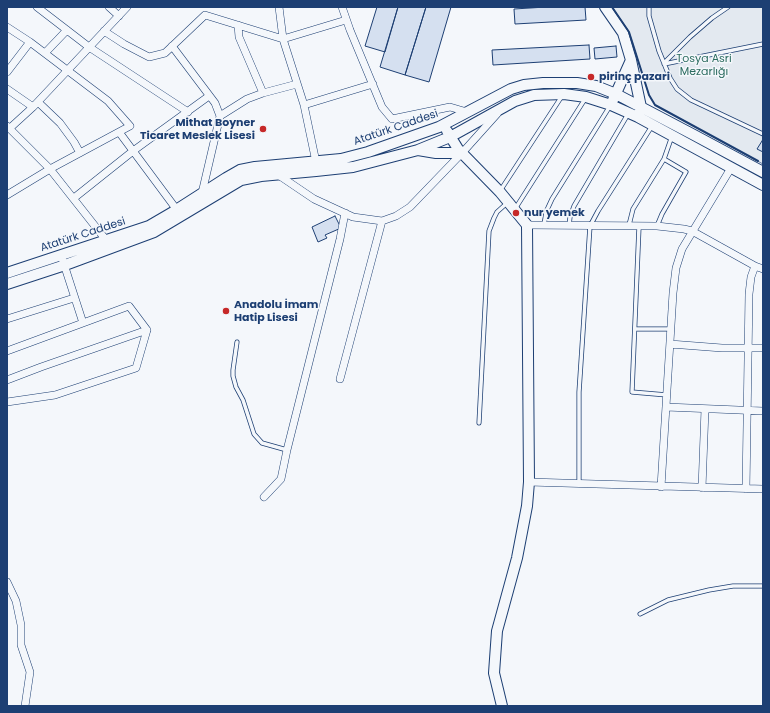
<!DOCTYPE html>
<meta charset="utf-8">
<style>
body{margin:0}
#map{position:relative;width:770px;height:713px;overflow:hidden;background:#f4f7fb;font-family:Poppins,sans-serif}
canvas{display:block}
.frame{position:absolute;inset:0;border:8px solid #1d3f73;pointer-events:none}
</style>
<div id="map">
<canvas width="770" height="713"></canvas>
<div class="frame"></div>
</div>
<script>
const c = document.querySelector('canvas').getContext('2d');
c.lineJoin = 'round';
function fillPath(path, color) { c.fillStyle = color; c.fill(path, 'evenodd'); }
const shape = rows => new Path2D(rows.map(r => 'M' + r).join(''));
function trace(path, color, width, dash) { c.strokeStyle = color; c.lineWidth = width; c.lineCap = dash ? 'butt' : 'round'; c.setLineDash(dash || []); c.stroke(path); }
function write(font, color, halo, rows, align = 'center') {
  c.font = font + ' Poppins,sans-serif'; c.lineWidth = 3; c.setLineDash([]); c.textBaseline = 'middle'; c.strokeStyle = halo; c.fillStyle = color; for (const [text, x, y, turn = 0] of rows) {
    c.save(); c.translate(x, y); c.rotate((+turn || 0) * Math.PI / 180); c.textAlign = isNaN(turn) ? turn : align; if (halo) c.strokeText(text, 0, 0); c.fillText(text, 0, 0); c.restore();
  }
}
const green = shape([
 [612,7,763,7,763,164,655,105,649,95,629,32,612,7]
]);
fillPath(green, '#e3e9f0');
trace(green, '#687fa3', 1);
const building = shape([
 [377,7,398,7,385,52,365,46,377,7],
 [398,7,426,7,405,75,380,67,398,7],
 [426,7,451,7,429,82,405,75,426,7],
 [546,7,585,7,586,20,515,24,514,9,546,7],
 [589,45,590,59,493,65,492,50,589,45],
 [616,46,617,57,595,59,594,48,616,46],
 [762,141,763,141,763,152,757,149,762,141],
 [335,216,341,228,325,235,327,238,318,242,312,227,335,216]
]);
fillPath(building, '#d5e0f0');
trace(building, '#1d3f73', 1);
const lane = shape([
 [649,7,649,16,659,51,670,78,677,89,691,100,763,134],
 [664,63,690,37,712,18,728,7],
 [664,64,763,44],
 [500,191,562,96],
 [515,209,585,99],
 [544,225,546,212,552,199,610,106],
 [629,225,633,209,664,159,672,136],
 [569,226,570,217,574,206,628,114],
 [657,226,662,214,686,172,664,159],
 [639,227,632,392,667,395],
 [635,329,671,329],
 [237,342,233,370,233,376,236,387,243,400,254,434,262,443,287,450],
 [479,423,489,231,494,218,497,212,507,203],
 [579,484,579,392,590,226,598,211,652,126],
 [640,614,668,600,709,590,733,586,763,586]
]);
const street = shape([
 [37,7,89,47,188,112],
 [109,7,119,16],
 [279,7,283,39,304,105,316,162],
 [342,7,350,30,382,107,392,119,450,107,467,112],
 [238,25,239,37,263,93],
 [7,27,30,42,108,101,130,126,50,169,7,195],
 [104,31,124,44,149,57,165,53,205,15,283,39,346,20],
 [172,46,215,103,220,116,202,193],
 [45,53,67,30],
 [7,72,30,42],
 [7,89,33,107],
 [38,102,60,123,74,142,80,153],
 [304,105,373,84],
 [220,116,247,99,263,93,297,84],
 [7,126,50,169,106,240],
 [7,129,10,128,33,107,127,7],
 [119,132,177,210],
 [277,174,314,199,353,217,382,221,396,216,410,207,462,153,497,114],
 [74,198,133,151,209,96],
 [527,225,657,226,684,229,692,231,755,266,763,269],
 [61,255,83,323],
 [7,319,74,298],
 [670,344,722,348,763,348],
 [7,351,129,306,147,330,136,368,55,395,7,402],
 [340,379,382,221],
 [7,380,41,367,147,330],
 [666,407,763,411],
 [529,482,763,489],
 [661,487,673,293,676,268,682,249,731,168],
 [702,488,705,409],
 [746,489,749,294,751,277,755,266],
 [264,497,281,479,287,450,340,239,345,213],
 [7,582,16,601,21,625,21,645,30,672,25,706]
]);
const secondary = shape([
 [605,7,623,33,631,60,641,107,640,110],
 [613,100,631,60],
 [447,131,458,149,500,192,527,225,529,482,527,506,517,558,497,631,494,673,502,706],
 [418,150,436,153,462,153],
 [7,273,149,226,173,212,226,178,240,170,255,167,341,159,368,152,439,127,511,89,524,85,543,83,577,83,596,86,616,94,694,135,763,172],
 [7,284,65,265,154,232,241,180,261,176,316,171,353,167,418,150,450,137,515,101,534,95,564,94,586,97,611,105,638,117,763,185]
]);
trace(lane, '#1d3f73', 5);
trace(street, '#1d3f73', 8);
trace(secondary, '#1d3f73', 12);
trace(lane, '#f4f7fb', 3.5);
trace(street, '#f4f7fb', 7);
trace(secondary, '#f4f7fb', 10);
trace(shape([
 [612,7,629,32,649,95,655,105,758,161]
]), '#1d3f73', 2);
for (const [x, y, r, color] of [
 [591,77,4,"#c62828"],
 [263,129,4,"#c62828"],
 [516,213,4,"#c62828"],
 [226,311,4,"#c62828"]
]) { const dot = new Path2D(); dot.arc(x, y, r, 0, 2 * Math.PI); c.fillStyle = color; c.fill(dot); trace(dot, '#f4f7fb', 1.5); }
write('11px', '#2c6c60', '#f4f7fb', [
 ["Tosya Asri",704,59],
 ["Mezarlığı",704,72]
]);
write('bold 11px', '#1d3f73', '#f4f7fb', [
 ["pirinç pazari",599,77],
 ["Mithat Boyner",255,123,"right"],
 ["Ticaret Meslek Lisesi",255,136,"right"],
 ["nur yemek",524,213],
 ["Anadolu İmam",234,305],
 ["Hatip Lisesi",234,318]
], 'left');
write('11px', '#1d3f73', '#f4f7fb', [
 ["Atatürk Caddesi",396,128,-19],
 ["Atatürk Caddesi",83,235,-18]
]);
</script>
